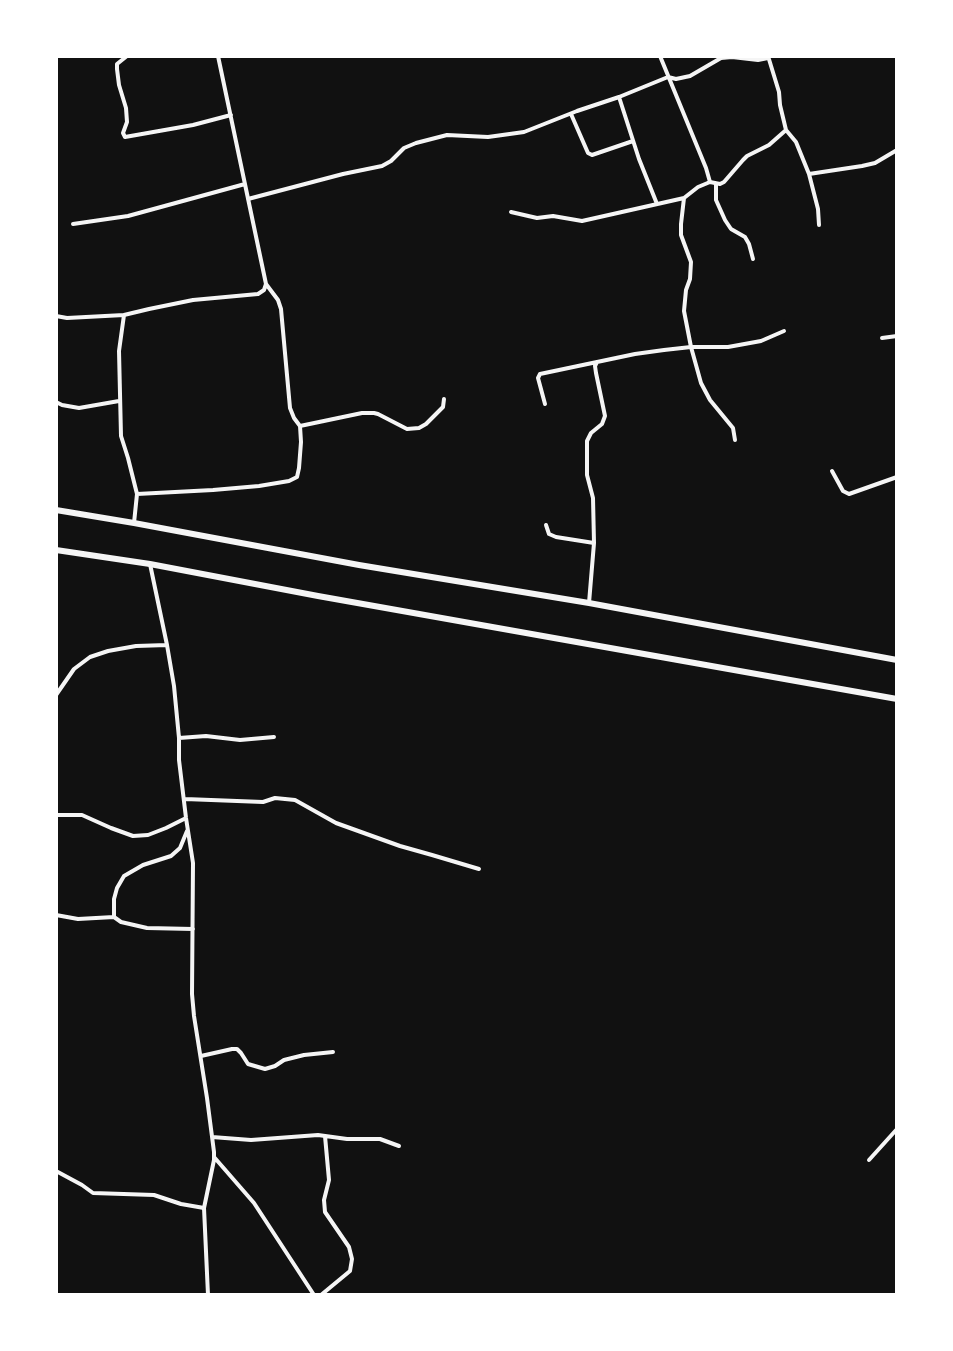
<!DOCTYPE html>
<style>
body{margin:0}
#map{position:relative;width:953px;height:1351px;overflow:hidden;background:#111;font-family:"Source Sans 3",sans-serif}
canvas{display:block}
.frame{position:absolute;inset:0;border:58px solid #fff;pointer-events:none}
</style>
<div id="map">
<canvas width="953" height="1351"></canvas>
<div class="frame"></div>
</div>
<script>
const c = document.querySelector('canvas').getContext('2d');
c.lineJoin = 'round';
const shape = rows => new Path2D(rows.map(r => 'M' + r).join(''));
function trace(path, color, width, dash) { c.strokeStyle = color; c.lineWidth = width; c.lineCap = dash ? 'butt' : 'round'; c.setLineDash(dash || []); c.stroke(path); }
trace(shape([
 [127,56,117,64,117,69,119,85,126,108,127,122,123,133,125,137,193,125,231,115],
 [660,56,706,168,710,182,698,187,684,198,681,224,681,235,691,262,690,279,686,290,684,311,691,347,701,383,710,400,733,428,735,440],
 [768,56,779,92,780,105,786,130,796,142,809,174,818,209,819,225],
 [619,97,639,159,657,204],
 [571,114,588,153,592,155,633,141],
 [809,174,862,166,875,163,897,150],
 [710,182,720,184,724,182,743,160,747,156,769,145,786,130],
 [716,184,716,200,725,220,731,229,745,237,749,244,753,259],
 [248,199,343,174,382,166,391,161,404,148,416,143,447,135,488,137,524,132,577,111,619,97,668,77,676,79,690,76,721,58,732,57,758,60,768,58],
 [511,212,537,218,553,216,582,221,684,198],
 [73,224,128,216,245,184],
 [56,316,67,318,124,315],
 [882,338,897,336],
 [56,402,62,405,79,408,119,401],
 [545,404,538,378,540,374,597,362],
 [300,426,362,413,374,413,378,414,407,429,419,428,426,424,443,407,444,399],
 [832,471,843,491,849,494,897,477],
 [137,494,213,490,259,486,289,481,297,477,299,468,301,442,300,426,294,418,290,408,281,309,278,300,266,284],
 [134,523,137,494,128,458,121,436,119,351,124,315,149,309,193,300,258,294,264,290,266,284,218,56],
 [546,525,549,534,556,537,594,543],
 [150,564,167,645,174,686,179,738,179,760,186,818,193,863,192,994,194,1016,207,1098,214,1152,214,1160,204,1208,208,1295],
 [589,603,594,543,593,498,587,475,587,441,591,433,602,424,605,416,596,373,595,366,597,362,635,354,664,350,691,347,728,347,761,341,784,331],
 [56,695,74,669,90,657,108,651,136,646,167,645],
 [179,738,206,736,240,740,274,737],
 [185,799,263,802,275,798,295,800,336,823,400,846,432,855,479,869],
 [56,815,82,815,111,828,133,836,148,835,166,828,186,818],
 [56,915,78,919,114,917,121,922,147,928,193,929],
 [114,917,114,899,117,888,124,876,143,865,171,856,180,848,187,831],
 [201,1056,232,1049,237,1049,241,1053,248,1064,265,1069,275,1066,284,1060,304,1055,333,1052],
 [212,1137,251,1140,318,1135,347,1139,380,1139,399,1146],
 [214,1157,254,1203,314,1295],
 [869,1160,897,1129],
 [56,1171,82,1185,93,1193,154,1195,181,1204,204,1208],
 [321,1295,350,1271,352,1259,349,1247,325,1212,324,1200,329,1180,325,1136]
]), '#f5f5f5', 4);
trace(shape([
 [56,510,134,523,359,565,589,603,897,660],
 [56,550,150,564,318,596,897,699]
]), '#f5f5f5', 6);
</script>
